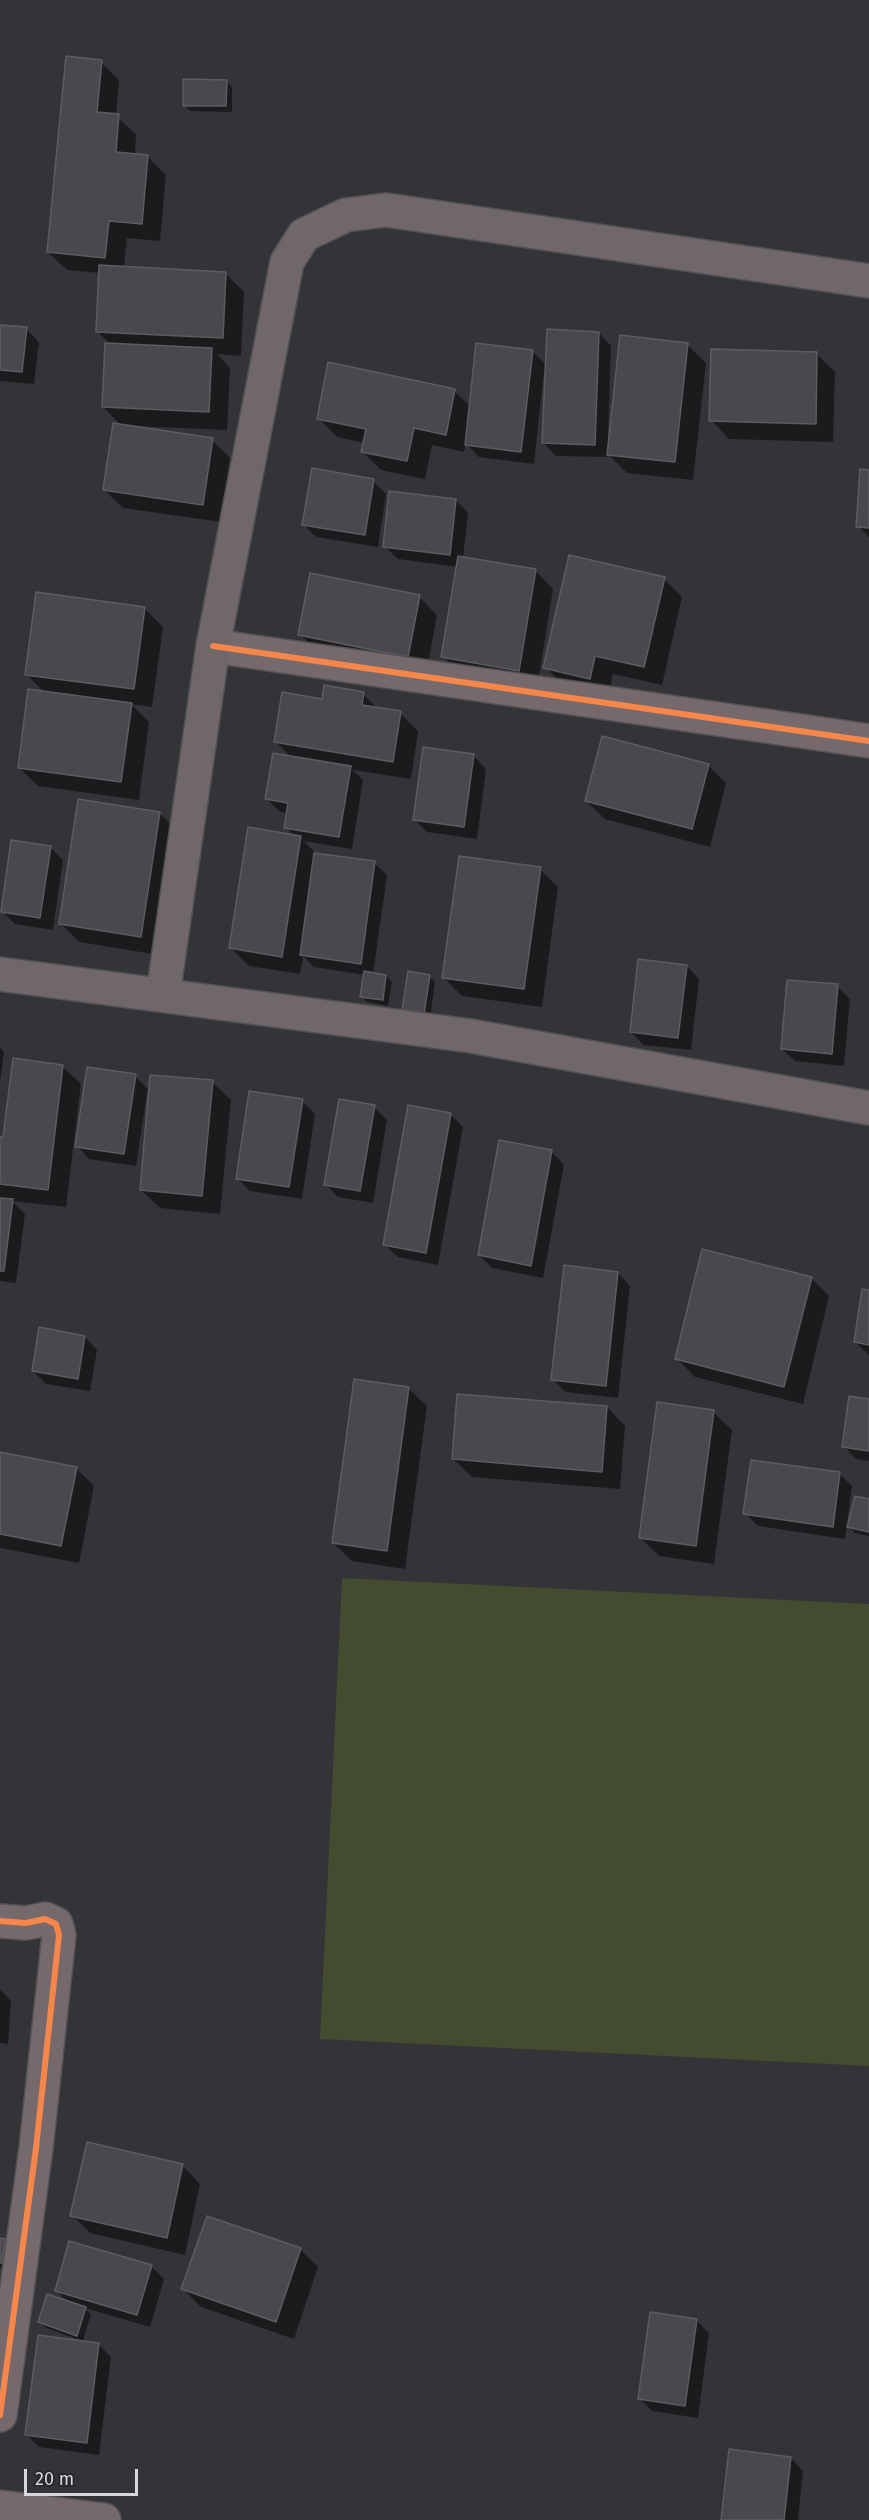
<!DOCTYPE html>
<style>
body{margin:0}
#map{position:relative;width:869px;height:2520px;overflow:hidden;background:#343337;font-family:"Fira Sans",sans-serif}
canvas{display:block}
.scale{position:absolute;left:24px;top:2469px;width:114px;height:27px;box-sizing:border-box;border:3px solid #d9d7dd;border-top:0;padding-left:8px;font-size:18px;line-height:21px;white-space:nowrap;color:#d9d7dd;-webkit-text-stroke:4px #29272f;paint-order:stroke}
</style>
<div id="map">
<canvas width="869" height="2520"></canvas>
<div class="scale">20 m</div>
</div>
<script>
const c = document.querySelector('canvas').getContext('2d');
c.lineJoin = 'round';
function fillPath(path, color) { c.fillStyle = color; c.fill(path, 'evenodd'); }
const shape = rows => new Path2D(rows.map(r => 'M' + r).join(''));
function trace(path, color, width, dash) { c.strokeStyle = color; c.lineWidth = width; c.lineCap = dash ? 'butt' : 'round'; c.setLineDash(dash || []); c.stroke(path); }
fillPath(shape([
 [342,1578,869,1604,869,2066,320,2039]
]), '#444c30');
fillPath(shape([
 [101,62,119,80,116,116,136,134,135,155,147,156,166,175,160,241,127,238,124,268,225,273,244,292,241,356,217,354,230,368,227,430,133,426,133,428,212,440,230,458,221,522,123,508,104,490,123,427,103,407,111,345,97,331,100,273,67,270,48,252],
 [226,81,232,87,232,112,190,111,184,105],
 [0,326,26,329,39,342,34,384,0,381],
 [599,333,611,346,608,437,610,437,688,345,706,363,693,480,627,473,607,453,607,457,556,456,544,443,546,371,544,371,534,464,479,457,466,444,464,452,432,445,425,479,381,470,363,452,365,443,337,437,319,418,454,391,471,407,532,351,547,366],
 [816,353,835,372,833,442,729,439,711,420],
 [869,471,869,537,858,526],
 [373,481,386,494,378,547,316,537,303,524],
 [456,500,468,513,463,558,535,570,553,589,537,688,461,675,443,656,458,567,398,559,385,547],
 [664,579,682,597,662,685,613,674,608,696,563,685,545,667],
 [419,597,437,615,426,675,318,653,300,634],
 [145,609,163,627,152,707,131,704,149,722,139,800,38,786,19,768,45,693,26,674],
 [363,694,379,710,400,713,418,731,411,779,353,770,363,780,352,849,304,841,317,855,374,863,387,875,373,974,386,976,392,982,388,1006,368,1002,361,996,365,975,314,967,303,956,300,974,249,966,230,947,295,837,286,827,288,813,280,812,267,799,291,757,275,741,323,700],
 [474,756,486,769,477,839,427,832,414,819],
 [708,765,726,783,710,847,605,819,586,801],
 [159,813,178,831,159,955,79,942,61,924],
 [50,847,63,860,53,930,15,924,2,911],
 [540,869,558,887,542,1007,462,996,444,978],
 [687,966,699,979,691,1050,644,1045,631,1032],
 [429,976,435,982,430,1019,403,1010],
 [837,986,850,999,844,1066,795,1061,782,1049],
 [0,1048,4,1052,0,1083],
 [62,1066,81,1084,66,1207,12,1201,25,1214,16,1283,0,1281,0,1138,4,1139],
 [135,1076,150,1091,212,1082,231,1100,220,1214,160,1208,141,1190,150,1094,147,1093,136,1166,89,1159,77,1146],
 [302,1101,315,1114,302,1199,250,1191,238,1179],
 [374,1107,387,1120,373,1203,338,1197,325,1184],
 [450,1114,463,1127,438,1265,398,1257,385,1245],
 [552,1152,564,1165,543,1278,492,1268,479,1255],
 [618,1273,630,1286,618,1398,566,1392,553,1380],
 [811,1278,829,1296,803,1404,695,1377,677,1359],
 [869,1292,869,1355,855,1342],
 [85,1337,97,1350,90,1391,46,1384,33,1371],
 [408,1388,427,1406,405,1569,352,1561,333,1543],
 [869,1401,869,1461,856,1459,843,1446],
 [607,1407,625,1426,620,1489,472,1477,453,1459],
 [713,1412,732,1430,714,1564,659,1556,641,1538],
 [0,1453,76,1468,94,1486,79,1563,0,1548],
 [839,1473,852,1486,847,1524,869,1501,869,1536,855,1533,847,1525,845,1539,758,1526,745,1513],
 [0,1989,11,2001,8,2044,0,2043],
 [182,2165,200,2184,185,2255,90,2233,72,2215],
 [0,2240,5,2240,11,2247,8,2269,0,2268],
 [300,2249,318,2267,294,2339,201,2307,183,2289],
 [151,2266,164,2279,150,2327,85,2308,91,2314,83,2341,46,2328,40,2322,69,2303,57,2291],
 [696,2320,709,2333,698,2418,652,2411,640,2399],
 [99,2345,111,2357,99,2455,39,2447,26,2434],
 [791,2458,803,2471,798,2520,722,2520]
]), '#0007');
const building = shape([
 [66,56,102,60,97,112,119,114,116,152,148,155,142,224,109,221,105,258,47,252,66,56],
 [183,79,227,80,226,106,183,106,183,79],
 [99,265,226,272,223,338,96,332,99,265],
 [0,325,27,327,22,372,0,370,0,325],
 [547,329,599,332,595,445,542,443,547,329],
 [620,335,688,343,675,462,607,455,620,335],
 [105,343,212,348,209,412,102,407,105,343],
 [476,343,533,350,521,452,465,445,476,343],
 [711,349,817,352,816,424,709,421,711,349],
 [328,362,455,389,446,435,414,428,407,461,361,452,366,429,317,419,328,362],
 [113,423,213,438,203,505,103,490,113,423],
 [312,468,374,479,365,535,302,525,312,468],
 [860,469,869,470,869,528,856,527,860,469],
 [389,491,456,499,450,555,383,547,389,491],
 [569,555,665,577,644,667,595,656,590,679,543,668,569,555],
 [458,556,536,569,519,671,441,657,458,556],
 [310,573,420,595,408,657,298,635,310,573],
 [36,592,145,607,134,689,25,675,36,592],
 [324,685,364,692,362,705,401,711,393,762,274,742,282,692,322,699,324,685],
 [28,689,132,703,121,782,18,768,28,689],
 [602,736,709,764,692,829,585,801,602,736],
 [423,747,474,754,464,827,413,820,423,747],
 [273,753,351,766,339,837,284,828,288,803,265,799,273,753],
 [78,799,160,812,141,937,59,924,78,799],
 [248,827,301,836,282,957,229,948,248,827],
 [11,840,51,846,40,918,1,912,11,840],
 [314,853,375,861,361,964,300,955,314,853],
 [459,856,541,867,524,989,442,978,459,856],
 [638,959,687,965,678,1038,630,1032,638,959],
 [364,971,386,975,383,1000,360,997,364,971],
 [408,971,430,975,424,1014,402,1011,408,971],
 [787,980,838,984,832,1054,781,1049,787,980],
 [13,1058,63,1065,48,1190,0,1184,0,1137,3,1137,13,1058],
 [87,1067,136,1074,124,1154,75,1147,87,1067],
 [150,1075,213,1080,202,1196,140,1190,150,1075],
 [249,1091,303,1099,289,1187,236,1179,249,1091],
 [339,1099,375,1105,360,1191,324,1185,339,1099],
 [408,1105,451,1113,426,1253,383,1245,408,1105],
 [499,1140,552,1150,531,1266,478,1255,499,1140],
 [0,1198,13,1199,4,1271,0,1271,0,1198],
 [702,1249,812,1277,784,1387,675,1359,702,1249],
 [564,1265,618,1272,606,1386,551,1380,564,1265],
 [862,1289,869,1290,869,1345,854,1342,862,1289],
 [39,1327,85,1336,78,1379,32,1371,39,1327],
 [354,1379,409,1387,387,1551,332,1543,354,1379],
 [457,1394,607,1406,602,1472,452,1459,457,1394],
 [849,1396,869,1399,869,1451,842,1447,849,1396],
 [657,1402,714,1410,696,1546,639,1538,657,1402],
 [0,1452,77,1467,61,1546,0,1534,0,1452],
 [751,1460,840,1472,833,1527,743,1514,751,1460],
 [855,1496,869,1499,869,1532,847,1527,855,1496],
 [87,2142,183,2164,167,2238,70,2216,87,2142],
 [207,2216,301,2248,276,2322,181,2289,207,2216],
 [0,2238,5,2239,2,2263,0,2263,0,2238],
 [69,2241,152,2265,137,2315,55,2291,69,2241],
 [47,2294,86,2307,77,2336,38,2322,47,2294],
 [650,2312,697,2319,685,2406,638,2399,650,2312],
 [38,2335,99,2343,87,2443,25,2435,38,2335],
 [729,2449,791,2457,784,2520,721,2520,729,2449]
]);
fillPath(building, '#4a474e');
trace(building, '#5e5c5f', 1.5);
const minor = shape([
 [213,646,869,741],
 [0,1921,26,1923,45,1919,56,1924,59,1935,36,2148,0,2415],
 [0,2507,104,2520]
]);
const highway = shape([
 [0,974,471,1036,869,1108],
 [163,995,213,646,287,262,304,235,346,215,386,210,869,281]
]);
trace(minor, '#525154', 36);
trace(highway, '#525154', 36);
trace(minor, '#75696c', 33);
trace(highway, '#70676a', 33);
trace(shape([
 [213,646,869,741],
 [0,1921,26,1923,45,1919,56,1924,59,1935,36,2148,0,2415]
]), '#f5874c', 6);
</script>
